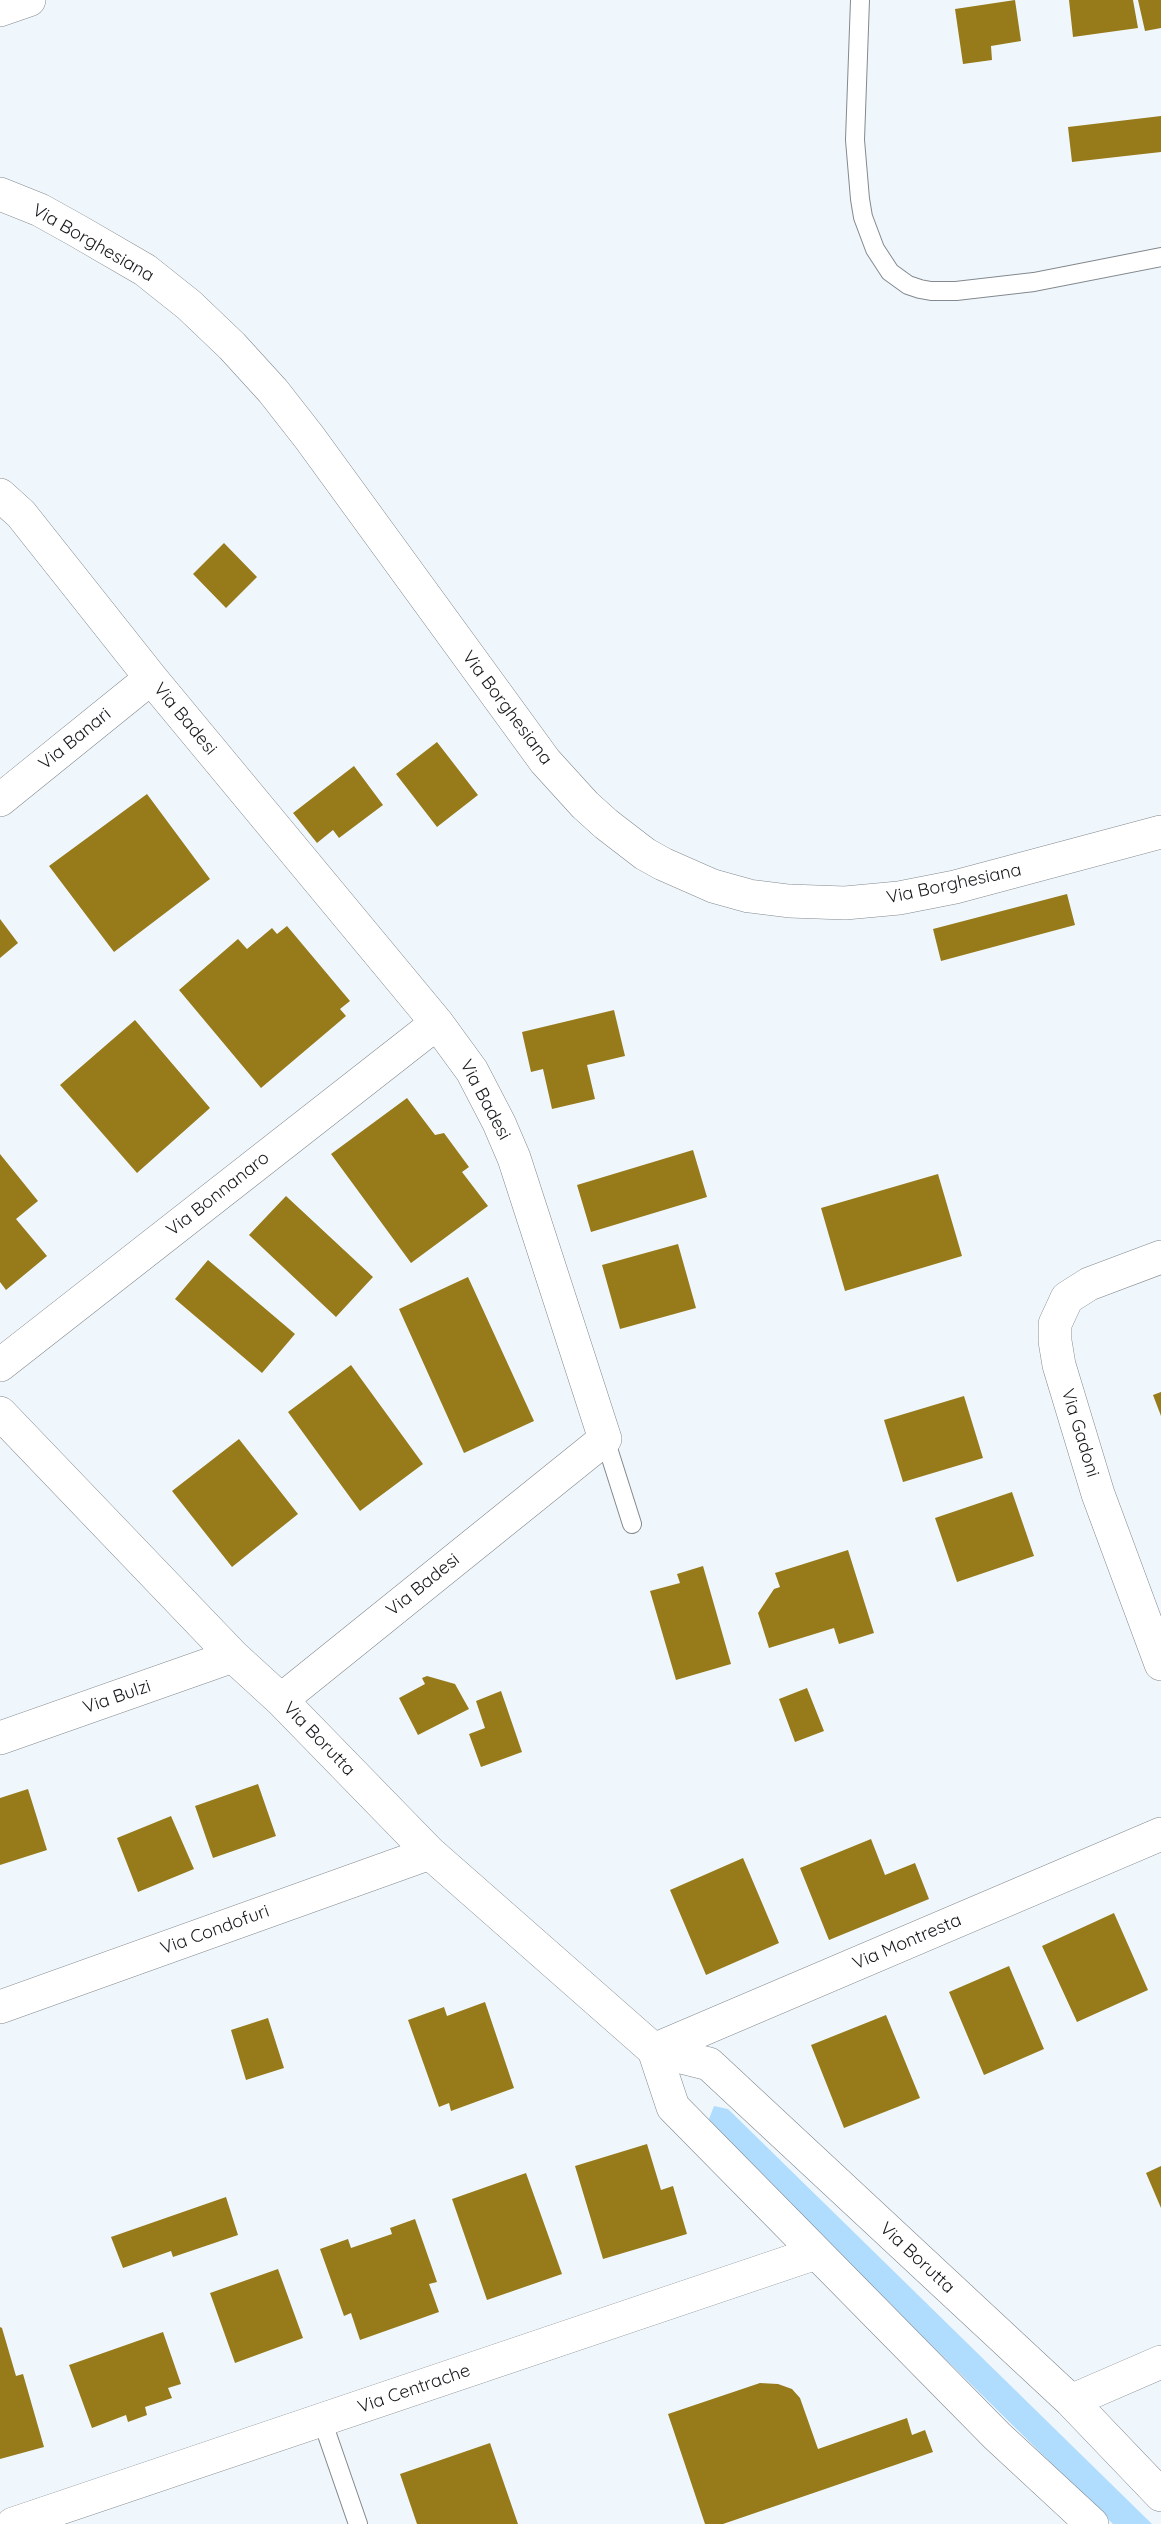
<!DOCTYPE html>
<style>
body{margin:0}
canvas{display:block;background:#f0f7fc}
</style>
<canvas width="1161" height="2524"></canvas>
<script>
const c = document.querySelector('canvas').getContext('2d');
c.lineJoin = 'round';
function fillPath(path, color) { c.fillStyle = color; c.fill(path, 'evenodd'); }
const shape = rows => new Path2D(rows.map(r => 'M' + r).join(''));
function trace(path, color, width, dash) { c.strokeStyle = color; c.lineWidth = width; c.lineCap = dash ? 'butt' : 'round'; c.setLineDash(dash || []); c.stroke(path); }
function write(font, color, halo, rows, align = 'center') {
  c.font = font + ' Quicksand,sans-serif'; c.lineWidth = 4.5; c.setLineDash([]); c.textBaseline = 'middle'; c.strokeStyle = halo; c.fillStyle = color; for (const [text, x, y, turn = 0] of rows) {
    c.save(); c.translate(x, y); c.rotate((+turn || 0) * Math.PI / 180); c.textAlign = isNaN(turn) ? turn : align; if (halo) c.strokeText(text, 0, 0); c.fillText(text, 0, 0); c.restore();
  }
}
fillPath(shape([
 [714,2106,728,2109,1152,2524,1113,2524,722,2139,709,2119]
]), '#b0dcfe');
fillPath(shape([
 [1015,0,1021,41,991,46,992,60,963,64,955,9],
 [1069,0,1133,0,1138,28,1073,37],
 [1138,0,1161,0,1161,28,1145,31],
 [1161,116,1161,152,1072,162,1068,127],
 [224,543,257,577,226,608,193,574],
 [437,742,478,795,437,827,396,774],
 [354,766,383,805,339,838,333,830,317,843,293,813],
 [147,794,210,879,114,952,49,866],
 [1067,894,1075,925,941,961,933,929],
 [0,919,18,943,0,958],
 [287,926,350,1001,340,1009,346,1016,261,1088,179,990,238,939,247,949,272,928,277,934],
 [614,1010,625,1056,587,1065,595,1099,552,1109,543,1069,531,1072,522,1032],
 [135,1020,210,1108,137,1173,60,1085],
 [407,1098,435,1135,444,1133,469,1167,462,1172,488,1206,411,1263,331,1154],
 [693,1150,707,1197,591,1232,577,1185],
 [0,1154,38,1201,16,1219,47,1256,6,1290,0,1282],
 [938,1174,962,1256,845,1291,821,1208],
 [286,1196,373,1277,336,1317,249,1235],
 [678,1244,696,1308,620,1329,602,1265],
 [208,1260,295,1334,262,1373,175,1299],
 [468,1277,534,1421,464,1453,399,1309],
 [351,1365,423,1464,360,1511,288,1412],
 [1161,1392,1161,1416,1153,1395],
 [964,1396,983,1458,903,1482,884,1420],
 [239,1439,298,1514,232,1567,172,1491],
 [1012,1492,1034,1556,957,1582,935,1518],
 [848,1550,874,1633,839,1644,834,1628,769,1648,758,1613,774,1589,780,1587,775,1573],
 [703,1566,731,1664,676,1680,650,1591,680,1583,677,1574],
 [427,1676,455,1684,469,1709,418,1735,399,1698,425,1684,422,1678],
 [807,1688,824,1731,795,1742,779,1699],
 [501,1691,522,1752,481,1767,469,1734,485,1728,476,1701],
 [258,1784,276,1836,213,1858,195,1806],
 [28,1789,47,1850,0,1865,0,1798],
 [171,1816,194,1869,138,1892,117,1838],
 [871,1839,885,1875,915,1863,929,1899,829,1940,800,1868],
 [743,1858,779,1943,706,1975,670,1890],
 [1114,1913,1148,1990,1077,2022,1042,1946],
 [1009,1966,1044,2049,984,2075,949,1992],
 [485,2002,514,2088,451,2111,449,2103,439,2107,408,2020,444,2007,447,2016],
 [886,2015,920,2098,844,2128,811,2045],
 [268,2018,284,2068,246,2080,231,2030],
 [647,2144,661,2190,673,2186,687,2234,603,2259,575,2166],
 [1161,2166,1161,2208,1146,2173],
 [526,2173,562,2274,487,2300,452,2199],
 [226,2197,238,2235,173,2257,171,2251,123,2268,111,2237],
 [415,2219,437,2282,429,2284,439,2312,360,2340,351,2313,344,2316,320,2249,348,2239,351,2248,392,2234,390,2228],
 [278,2269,303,2338,235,2363,210,2293],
 [0,2327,2,2328,16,2376,23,2374,44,2447,0,2459],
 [163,2332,181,2384,168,2388,172,2398,145,2407,147,2415,128,2422,126,2415,92,2428,69,2365],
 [760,2383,778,2384,792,2389,800,2398,818,2449,907,2418,912,2435,925,2430,933,2452,723,2524,705,2524,668,2414],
 [490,2443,518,2524,417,2524,400,2474]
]), '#977b1b');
const service = shape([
 [860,0,855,140,860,199,863,217,875,249,890,272,908,285,920,289,931,291,956,291,1034,282,1161,257],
 [605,1439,632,1524],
 [322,2420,358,2524]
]);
const minor = shape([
 [0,10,29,0],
 [0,495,21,514,151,678,437,1023,472,1071,499,1123,514,1158,605,1439,281,1700],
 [0,800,151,678],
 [1161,1257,1089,1284,1067,1298,1055,1324,1055,1341,1059,1365,1098,1494,1161,1664],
 [0,1365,437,1023],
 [0,1413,233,1656,281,1700,430,1853,654,2050,673,2107,997,2436,1092,2524],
 [0,1738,233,1656],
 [0,2007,430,1853],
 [654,2050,709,2064,1071,2401,1161,2495],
 [654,2050,1161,1834],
 [1071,2401,1161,2362],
 [13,2524,816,2253]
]);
const tertiary = shape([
 [0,194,40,210,76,230,145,270,189,305,232,346,273,391,309,437,545,761,585,805,606,824,645,854,663,864,713,886,749,896,789,901,845,903,899,898,955,887,1161,832]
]);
trace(service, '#83898e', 20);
trace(minor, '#83898e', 34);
trace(tertiary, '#83898e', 34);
trace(service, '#fff', 18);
trace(minor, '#fff', 33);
trace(tertiary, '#fff', 33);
write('18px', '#16181a', '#fff', [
 ["Via Borghesiana",93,243,30],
 ["Via Borghesiana",507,708,53],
 ["Via Badesi",185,719,50],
 ["Via Banari",75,739,-39],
 ["Via Borghesiana",954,884,-12],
 ["Via Badesi",485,1100,62],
 ["Via Bonnanaro",218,1194,-38],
 ["Via Gadoni",1080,1433,73],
 ["Via Badesi",423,1585,-39],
 ["Via Bulzi",117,1697,-19],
 ["Via Borutta",319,1739,46],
 ["Via Condofuri",215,1930,-20],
 ["Via Montresta",907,1942,-23],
 ["Via Borutta",917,2258,43],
 ["Via Centrache",414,2389,-19]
]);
</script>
